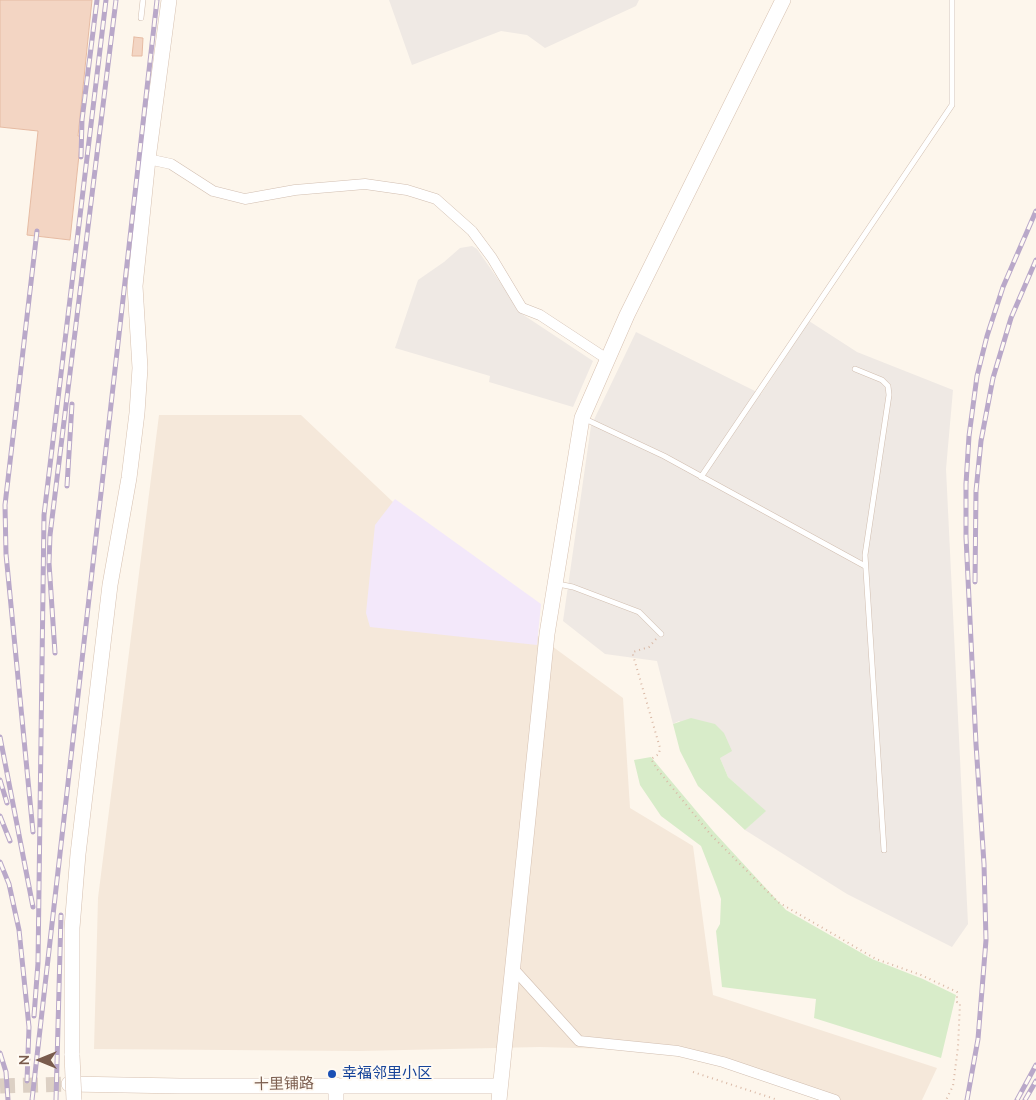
<!DOCTYPE html>
<meta charset="utf-8">
<style>
body{margin:0}
#map{position:relative;width:1036px;height:1100px;overflow:hidden;background:#fdf6ec;font-family:"Nunito Sans",sans-serif}
canvas{display:block}
.north{position:absolute;left:15px;top:1035px;width:50px;height:50px;-webkit-text-stroke:4px #fffaf3;paint-order:stroke;rotate:270deg;font-size:14px;font-weight:700;line-height:20px;text-align:center;color:#7a5c4d}
.north::after{content:'';display:block;margin:auto;width:18px;height:22px;background:#7a5c4d;clip-path:polygon(50% 0,100% 100%,50% 72%,0 100%)}
</style>
<div id="map">
<canvas width="1036" height="1100"></canvas>
<div class="north">N</div>
</div>
<script>
const c = document.querySelector('canvas').getContext('2d');
c.lineJoin = 'round';
function fillPath(path, color) { c.fillStyle = color; c.fill(path, 'evenodd'); }
const shape = rows => new Path2D(rows.map(r => 'M' + r).join(''));
function trace(path, color, width, dash) { c.strokeStyle = color; c.lineWidth = width; c.lineCap = dash ? 'butt' : 'round'; c.setLineDash(dash || []); c.stroke(path); }
function write(font, color, halo, rows, align = 'center') {
  c.font = font + ' "Nunito Sans","Noto Sans SC",sans-serif'; c.lineWidth = 4; c.setLineDash([]); c.textBaseline = 'middle'; c.strokeStyle = halo; c.fillStyle = color; for (const [text, x, y, turn = 0] of rows) {
    c.save(); c.translate(x, y); c.rotate((+turn || 0) * Math.PI / 180); c.textAlign = isNaN(turn) ? turn : align; if (halo) c.strokeText(text, 0, 0); c.fillText(text, 0, 0); c.restore();
  }
}
fillPath(shape([
 [159,415,301,415,523,625,623,698,630,808,693,846,713,995,937,1068,922,1100,827,1100,686,1051,540,1047,359,1051,94,1049,98,898]
]), '#f5e8da');
fillPath(shape([
 [389,0,639,0,636,6,545,48,527,35,501,31,412,65],
 [472,246,477,249,522,314,593,361,573,407,489,382,490,376,395,348,418,280,444,262,460,248],
 [809,321,857,352,953,390,946,469,968,924,952,947,847,894,745,830,765,811,728,777,720,758,679,721,673,724,657,661,605,654,563,621,591,426,636,332,761,394]
]), '#efe9e4');
fillPath(shape([
 [395,499,541,604,537,645,370,627,366,613,375,525]
]), '#f3e8fa');
fillPath(shape([
 [691,718,715,724,724,733,732,751,720,758,728,777,766,811,745,830,698,786,680,751,673,724],
 [651,757,714,832,786,910,872,959,923,979,956,995,941,1058,814,1018,816,999,722,987,716,931,720,924,721,899,717,887,701,846,661,816,640,785,634,760]
]), '#d8ecc9');
const building = shape([
 [0,0,92,0,78,136,81,136,70,240,27,235,38,131,0,127,0,0],
 [134,37,143,38,142,56,132,56,134,37]
]);
fillPath(building, '#f3d5c3');
trace(building, '#e6bba3', 1);
trace(shape([
 [0,1086,69,1084]
]), '#dcd0c4', 15, [15, 8]);
const lane = shape([
 [141,18,143,0],
 [855,369,882,380,888,386,889,395,865,555,884,850],
 [585,419,664,456,865,566],
 [701,477,952,105,952,0],
 [558,584,573,587,639,612,661,634]
]);
const street = shape([
 [148,159,171,164,213,191,245,199,295,190,365,184,407,190,436,199,472,231,492,258,522,308,540,315,607,359],
 [511,966,579,1041,678,1051,723,1062,835,1100]
]);
const secondary = shape([
 [72,1055,72,928,78,854,110,585,129,478,137,413,140,368,135,286,148,159,169,0],
 [69,1084,180,1086,498,1086],
 [336,1100,336,1085],
 [499,1100,547,634,582,418,627,315,783,0]
]);
trace(lane, '#d1beb0', 6);
trace(street, '#d1beb0', 11);
trace(secondary, '#d6c0b0', 16);
trace(shape([
 [656,639,649,647,633,652,633,655,660,748,659,754,651,759,657,769,711,835,778,902,876,959,921,975,957,992,957,1002,960,1003,958,1047,953,1086,946,1100],
 [693,1072,778,1100]
]), '#d9b8a5', 2, [1, 4]);
trace(lane, '#fff', 5);
trace(street, '#fff', 10);
trace(secondary, '#fff', 15);
const rail = shape([
 [81,157,82,120,97,0],
 [67,486,72,404],
 [975,582,976,491,981,441,993,378,1011,318,1036,260],
 [55,653,49,563,50,535,116,0],
 [0,737,33,907],
 [0,780,7,803],
 [0,816,10,841],
 [33,832,6,554,5,505,37,231],
 [0,862,9,884,19,930,29,1027,27,1081],
 [34,1016,38,963,44,515,106,0],
 [0,1053,6,1072,8,1100],
 [32,1100,157,0],
 [56,1100,61,915],
 [967,1100,978,1039,986,940,984,864,976,744,966,537,966,484,969,436,977,376,987,336,1003,287,1036,211],
 [1017,1100,1036,1065],
 [1025,1100,1036,1081]
]);
trace(rail, '#b9a8c9', 5);
trace(rail, '#fffaf3', 3, [9]);
const secondaryBridge = shape([
 [72,1055,74,1100]
]);
trace(secondaryBridge, '#d6c0b0', 16, []);
trace(secondaryBridge, '#fff', 15);
for (const [x, y, r, color] of [
 [332,1074,5,"#1a4fb4"]
]) { const dot = new Path2D(); dot.arc(x, y, r, 0, 2 * Math.PI); c.fillStyle = color; c.fill(dot); trace(dot, '#fffaf3', 2); }
write('15px', '#164399', '#fffaf3', [
 ["幸福邻里小区",342,1074]
], 'left');
write('15px', '#7a5c4d', '#fffaf3', [
 ["十里铺路",284,1085,-1]
]);
</script>
